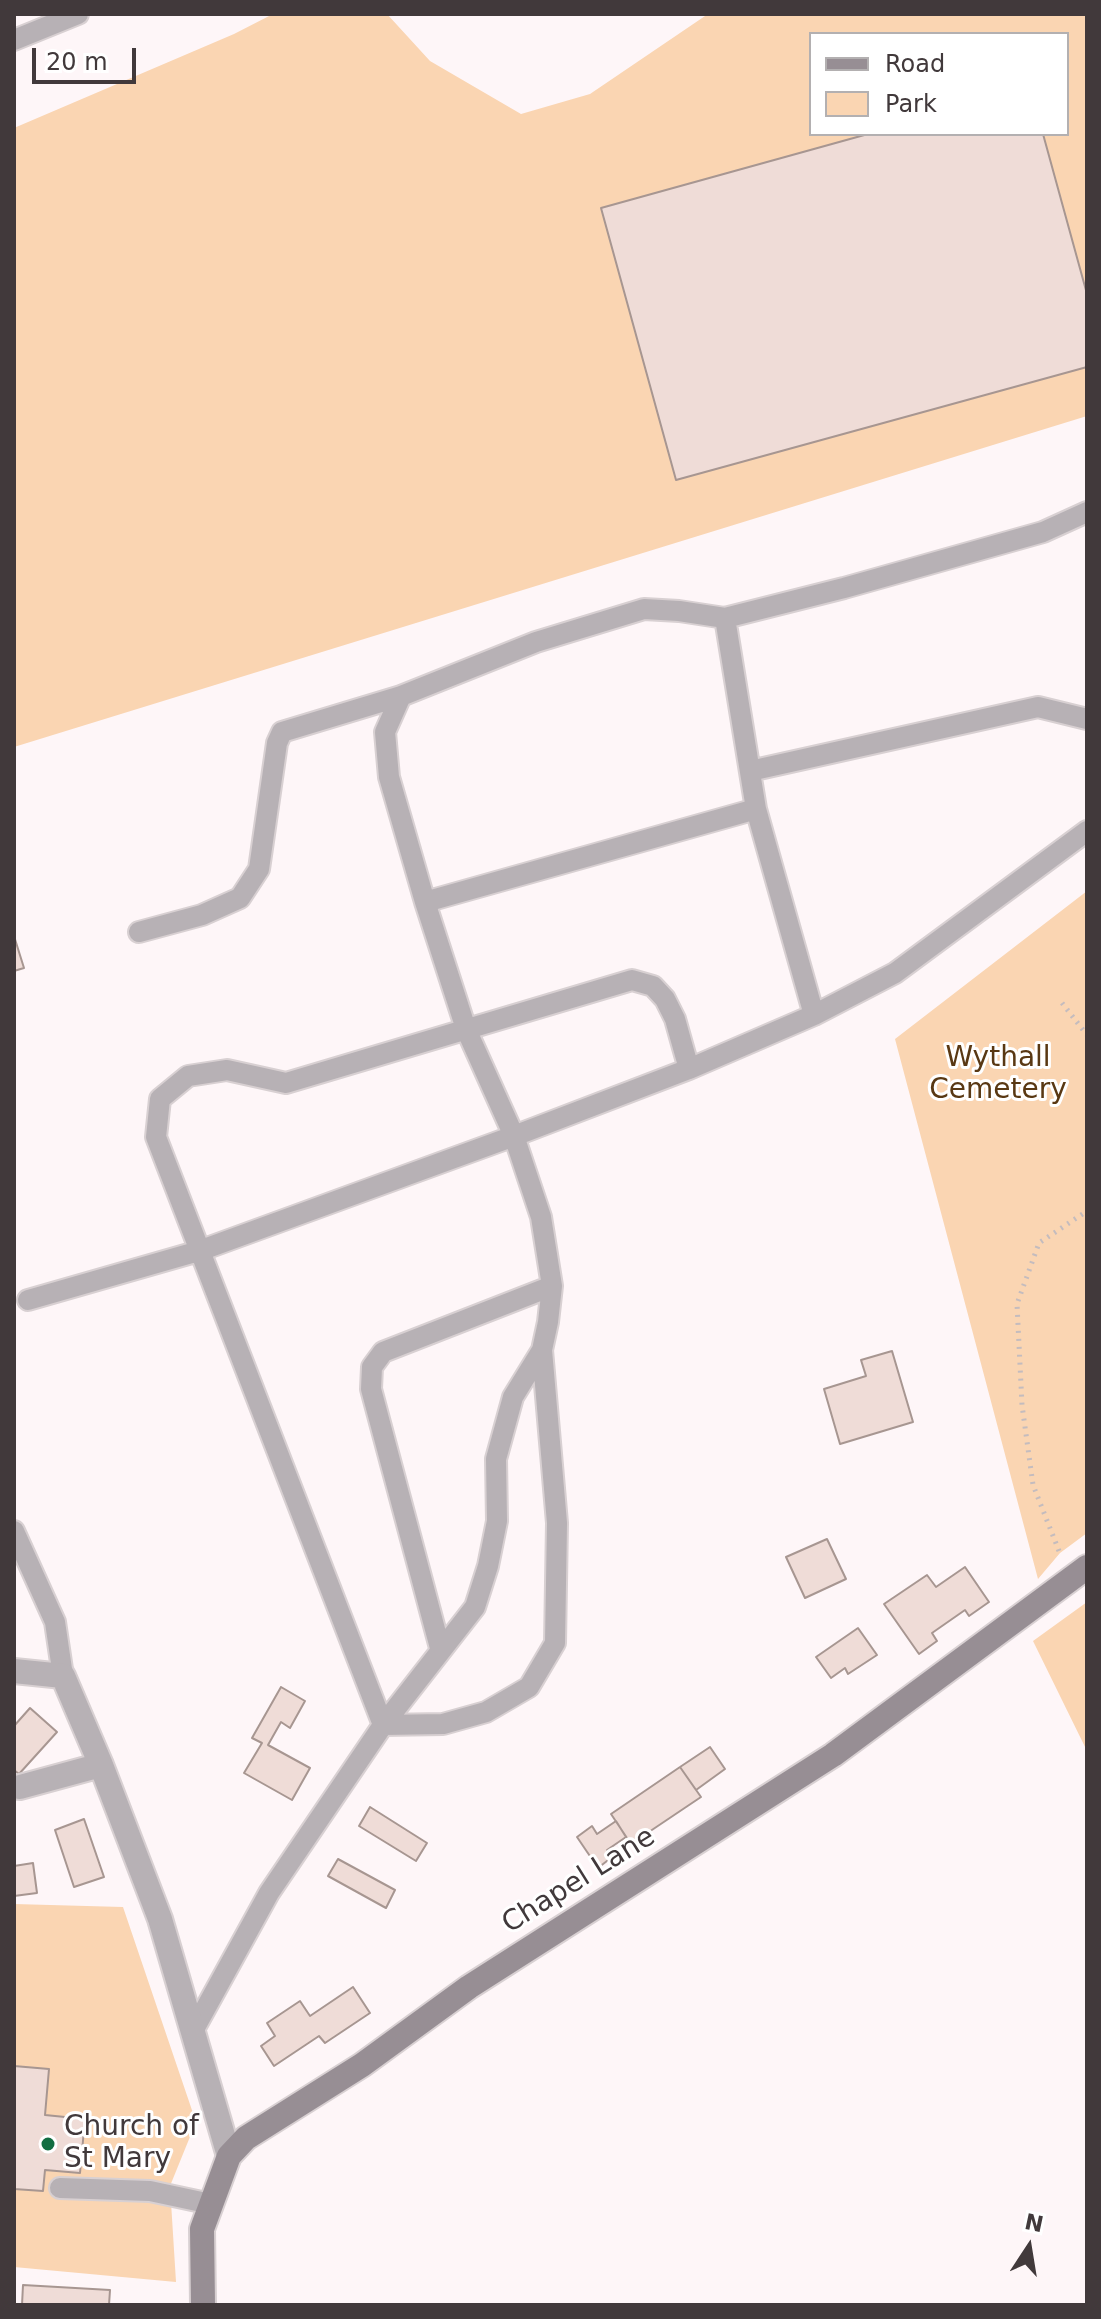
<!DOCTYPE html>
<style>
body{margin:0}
#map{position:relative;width:1101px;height:2319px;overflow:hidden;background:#fef6f8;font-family:"DejaVu Sans",sans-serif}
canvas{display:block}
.frame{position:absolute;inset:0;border:16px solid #41393b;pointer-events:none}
.legend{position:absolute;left:809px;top:32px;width:260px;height:104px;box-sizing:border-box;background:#fff;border:2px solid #b3b0b1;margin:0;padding:10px 14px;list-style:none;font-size:24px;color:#41393b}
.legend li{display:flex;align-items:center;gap:16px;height:40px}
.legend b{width:40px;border:2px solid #b3b0b1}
.north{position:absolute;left:989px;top:2207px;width:80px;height:80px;-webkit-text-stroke:6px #fff;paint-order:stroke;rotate:12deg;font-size:22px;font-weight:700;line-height:32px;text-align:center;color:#41393b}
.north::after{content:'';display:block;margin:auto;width:28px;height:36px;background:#41393b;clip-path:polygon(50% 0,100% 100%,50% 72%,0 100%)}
.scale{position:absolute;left:32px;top:48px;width:104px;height:36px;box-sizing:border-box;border:4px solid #41393b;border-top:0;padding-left:10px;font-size:24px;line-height:28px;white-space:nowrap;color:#41393b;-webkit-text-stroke:6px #fff;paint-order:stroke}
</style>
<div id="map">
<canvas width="1101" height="2319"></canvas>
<div class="frame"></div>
<ul class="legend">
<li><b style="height:10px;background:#978e94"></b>Road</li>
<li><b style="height:22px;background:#fad5b2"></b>Park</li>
</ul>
<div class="north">N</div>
<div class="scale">20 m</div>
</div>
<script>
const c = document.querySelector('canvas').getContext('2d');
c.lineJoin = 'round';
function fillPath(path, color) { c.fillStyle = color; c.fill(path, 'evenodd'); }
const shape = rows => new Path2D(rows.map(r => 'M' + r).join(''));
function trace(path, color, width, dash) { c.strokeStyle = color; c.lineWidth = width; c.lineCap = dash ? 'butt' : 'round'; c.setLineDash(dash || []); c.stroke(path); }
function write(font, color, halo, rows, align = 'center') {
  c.font = font + ' "DejaVu Sans",sans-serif'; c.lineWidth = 6; c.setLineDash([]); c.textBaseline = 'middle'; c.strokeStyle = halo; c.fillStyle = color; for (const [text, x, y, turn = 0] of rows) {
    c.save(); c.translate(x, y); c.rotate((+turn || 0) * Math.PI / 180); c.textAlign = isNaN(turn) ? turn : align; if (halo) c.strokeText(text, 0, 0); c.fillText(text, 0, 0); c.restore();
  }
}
fillPath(shape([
 [273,14,387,14,430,61,521,114,590,94,708,14,1085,14,1087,416,14,747,14,128,234,34],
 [811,34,1067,34,1067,134,811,134],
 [1087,891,1087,1533,1060,1553,1038,1579,895,1039],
 [1087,1602,1087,1751,1033,1641],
 [14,1904,123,1907,196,2122,170,2186,176,2282,14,2267]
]), '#fad5b2');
const building = shape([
 [868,134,1043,134,1087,294,1087,367,676,480,601,208,868,134],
 [14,936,24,968,14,971,14,936],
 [892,1351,913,1422,840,1444,824,1389,866,1376,861,1360,892,1351],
 [827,1539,846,1579,805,1598,786,1557,827,1539],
 [965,1567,989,1602,969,1616,965,1610,932,1633,937,1641,919,1654,884,1604,927,1575,936,1587,965,1567],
 [858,1628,877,1655,848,1674,845,1668,831,1678,816,1657,858,1628],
 [281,1687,305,1701,290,1728,281,1722,268,1745,310,1768,292,1800,244,1773,262,1743,252,1738,281,1687],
 [30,1708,57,1732,19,1774,14,1770,14,1726,30,1708],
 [710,1747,725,1769,696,1790,680,1767,710,1747],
 [680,1767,701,1797,631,1844,611,1814,680,1767],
 [370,1807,427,1843,416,1861,359,1826,370,1807],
 [84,1819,104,1877,74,1887,55,1830,84,1819],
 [616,1821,626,1837,607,1850,612,1857,598,1868,577,1837,592,1826,597,1834,616,1821],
 [338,1859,395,1890,386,1908,328,1876,338,1859],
 [33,1863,37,1893,14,1896,14,1866,33,1863],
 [353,1987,370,2013,325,2043,319,2036,274,2066,261,2046,275,2036,267,2023,300,2001,310,2016,353,1987],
 [14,2066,49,2069,45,2115,85,2119,80,2173,45,2170,43,2191,14,2189,14,2066],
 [23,2285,110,2290,109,2305,22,2305,23,2285]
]);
fillPath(building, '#efdcd7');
trace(building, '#a79691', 2);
const lane = shape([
 [14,40,78,14],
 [725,618,756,809,814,1015],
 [750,771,1038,707,1087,719],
 [425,902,756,809],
 [139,932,202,915,240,898,259,869,277,743,282,732,401,696],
 [28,1300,199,1251,514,1136,689,1069,814,1015,895,973,1087,831],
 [14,1531,55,1622,63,1676],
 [440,1648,371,1389,372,1367,383,1352,552,1286],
 [383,1725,156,1137,160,1099,188,1076,227,1070,286,1083,632,980,653,986,665,999,675,1019,689,1069],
 [383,1725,443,1724,486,1712,529,1687,555,1643,557,1523,542,1350],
 [192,2033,269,1893,383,1725,475,1607,488,1566,497,1521,496,1459,513,1397,542,1350,548,1322,552,1286,541,1217,514,1136,466,1029,425,902,389,777,385,732,401,696,536,642,644,609,679,611,725,618,844,588,1043,532,1087,512],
 [60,2188,150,2191,211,2204]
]);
const street = shape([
 [14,1671,63,1676,101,1765,160,1919,229,2156],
 [20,1787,101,1765]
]);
const secondary = shape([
 [203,2305,202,2229,229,2156,246,2138,362,2065,469,1987,833,1755,1087,1567]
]);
trace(lane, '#d8d0d2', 24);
trace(street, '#d8d0d2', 28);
trace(secondary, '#d8d0d2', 28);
trace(shape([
 [1062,1003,1087,1035],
 [1059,1551,1033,1485,1022,1405,1017,1304,1039,1243,1087,1211]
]), '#c4bcbe', 5, [2, 6]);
trace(lane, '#b7b1b5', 20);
trace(street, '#b7b1b5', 24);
trace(secondary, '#978e94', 24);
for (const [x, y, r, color] of [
 [48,2144,8,"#126d41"]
]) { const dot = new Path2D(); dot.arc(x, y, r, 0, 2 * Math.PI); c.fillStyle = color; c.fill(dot); trace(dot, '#fff', 3); }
write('28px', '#593813', '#fff', [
 ["Wythall",998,1059],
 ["Cemetery",998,1091]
]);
write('28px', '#41393b', '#fff', [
 ["Chapel Lane",579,1881,-32]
]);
write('28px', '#41393b', '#fff', [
 ["Church of",64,2128],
 ["St Mary",64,2160]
], 'left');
</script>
